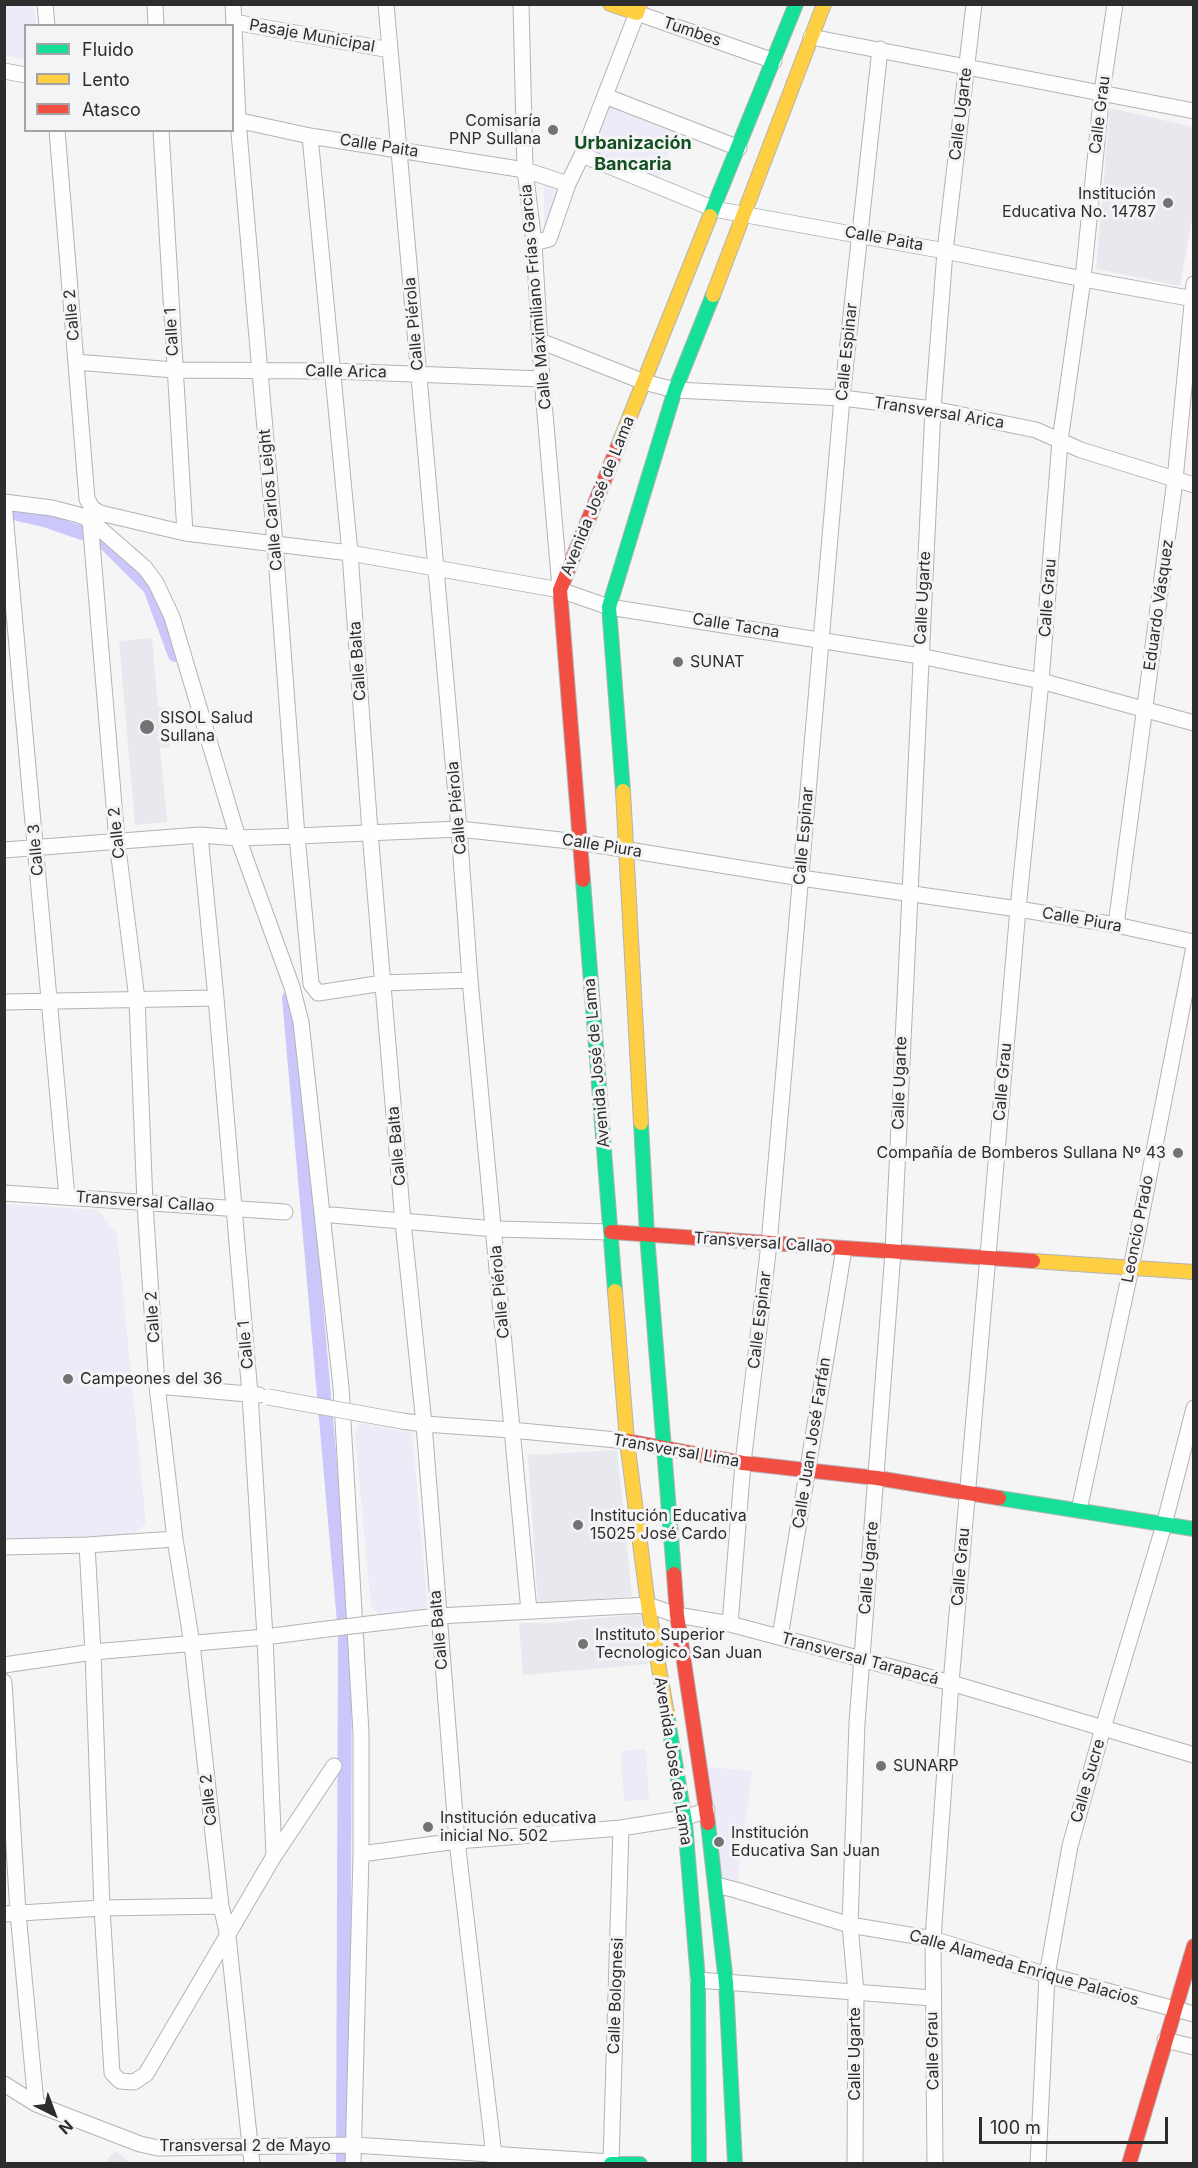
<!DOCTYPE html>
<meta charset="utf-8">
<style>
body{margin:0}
#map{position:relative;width:1198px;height:2168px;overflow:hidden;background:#f5f5f6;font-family:Inter,sans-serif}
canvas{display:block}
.frame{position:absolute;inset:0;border:6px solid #2d2d2e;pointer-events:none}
.legend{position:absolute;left:24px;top:24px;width:210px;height:108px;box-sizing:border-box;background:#f4f4f7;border:2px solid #a4a4a7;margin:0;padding:8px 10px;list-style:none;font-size:18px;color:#2d2d2e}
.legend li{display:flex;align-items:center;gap:12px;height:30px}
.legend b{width:30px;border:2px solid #a4a4a7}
.north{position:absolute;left:24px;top:2084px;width:60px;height:60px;-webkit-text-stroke:4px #f4f4f7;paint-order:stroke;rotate:138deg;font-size:16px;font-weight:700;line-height:24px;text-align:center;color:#2d2d2e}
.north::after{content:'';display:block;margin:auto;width:21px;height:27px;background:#2d2d2e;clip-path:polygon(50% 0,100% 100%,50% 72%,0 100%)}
.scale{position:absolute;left:979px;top:2117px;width:189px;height:27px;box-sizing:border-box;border:3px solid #2d2d2e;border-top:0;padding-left:8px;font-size:18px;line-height:21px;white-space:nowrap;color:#2d2d2e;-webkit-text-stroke:4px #f4f4f7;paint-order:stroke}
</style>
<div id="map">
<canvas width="1198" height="2168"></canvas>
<div class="frame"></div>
<ul class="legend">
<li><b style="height:8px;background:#16e098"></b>Fluido</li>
<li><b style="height:8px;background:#ffcf43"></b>Lento</li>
<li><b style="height:8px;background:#f24e42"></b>Atasco</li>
</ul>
<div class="north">N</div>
<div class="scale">100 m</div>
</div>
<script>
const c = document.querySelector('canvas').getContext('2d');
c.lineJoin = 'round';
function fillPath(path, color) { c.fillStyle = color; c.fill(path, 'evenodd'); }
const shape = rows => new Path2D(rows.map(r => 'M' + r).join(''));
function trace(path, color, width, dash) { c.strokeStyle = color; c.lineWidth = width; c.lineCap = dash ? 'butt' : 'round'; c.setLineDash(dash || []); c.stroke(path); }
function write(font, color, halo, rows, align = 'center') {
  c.font = font + ' Inter,sans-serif'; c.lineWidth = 6; c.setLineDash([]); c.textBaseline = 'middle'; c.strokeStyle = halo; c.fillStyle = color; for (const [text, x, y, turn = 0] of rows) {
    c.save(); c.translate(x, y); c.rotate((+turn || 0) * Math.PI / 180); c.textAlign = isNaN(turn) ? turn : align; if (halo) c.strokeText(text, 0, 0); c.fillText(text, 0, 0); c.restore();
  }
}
fillPath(shape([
 [1110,108,1193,127,1193,213,1180,286,1096,269],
 [152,638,158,707,166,707,170,747,160,748,167,822,135,825,119,641],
 [617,1450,632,1596,538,1605,528,1455],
 [642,1614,649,1664,523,1675,519,1623,550,1623],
 [115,2151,131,2163,104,2163]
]), '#e8e8ef');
fillPath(shape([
 [5,4,34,5,36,25,26,26,25,59,5,55],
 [611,100,679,126,658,181,590,155],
 [544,184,564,188,544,233],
 [5,1204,97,1210,117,1234,146,1524,131,1535,5,1539],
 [359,1423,412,1432,428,1611,381,1616,371,1607,355,1434],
 [646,1749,649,1800,624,1801,621,1751],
 [709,1767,752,1771,736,1890,716,1885]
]), '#ecebf7');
trace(shape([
 [4,511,44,520,102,540,150,588,175,655],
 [289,998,345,1634,343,2164]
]), '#ccc7fb', 14);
const street = shape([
 [45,4,47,26],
 [155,4,156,26],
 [233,4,238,121,275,543,297,836,311,984,318,993,383,983,470,980],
 [386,4,459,829,470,980,529,1611],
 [521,4,525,170,534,243,542,379,560,588],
 [234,22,390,50],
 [811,37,1194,111],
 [4,71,26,75],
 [605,96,739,148],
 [232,119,310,136,525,170,568,184],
 [57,130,87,499,92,508,100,513,185,533,350,553,560,590,609,607,920,656,1041,681,1194,723],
 [161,130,185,533],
 [310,136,350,553,370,832,403,1222,424,1424,457,1841,495,2164],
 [582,155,714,209,945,251,1083,279,1194,299],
 [534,243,549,239,568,184,582,155,637,13,774,61],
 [540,341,644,382,675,390,842,398,933,409,1036,430,1081,450,1194,485],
 [76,362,174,370,333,371,542,379],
 [4,502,52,508,79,515,90,520,145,568,156,583,172,617,238,838,292,987,301,1022,341,1387,361,1733,361,1854,353,2164],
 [4,503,67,1197],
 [90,520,117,841,137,999,145,1204,157,1386,175,1539,192,1644,221,1906,228,1936,252,2164],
 [200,835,216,998,250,1394,265,1637,274,1856],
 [4,850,200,835,238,838,297,836,459,829,579,842,801,878,1018,909,1116,925,1194,942],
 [1116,925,1175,480,1194,284],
 [4,1002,216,998],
 [4,1193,285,1212],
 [332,1215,495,1229,611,1232],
 [157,1386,259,1395],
 [402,1421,424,1424,511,1430,627,1441],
 [1079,1510,1131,1268,1194,947],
 [87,1545,93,1652,102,1908,112,2073,120,2081,134,2082,146,2074,274,1856,334,1766],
 [4,1547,87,1545,175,1539],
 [377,1623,438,1616,648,1605,677,1615,730,1624,951,1683,1194,1755],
 [730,1624,743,1463,769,1244,842,398,880,49],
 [780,1637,844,1249],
 [4,1665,93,1652,265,1637,327,1629],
 [4,1682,18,1913,36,2104],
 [361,1854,457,1841,621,1828,684,1818,707,1810],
 [716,1885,736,1890,850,1925,933,1939,1047,1975,1194,2014],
 [4,1914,102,1908,221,1906],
 [698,1980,932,1998],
 [1165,2040,1194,2047],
 [4,2084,36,2104,140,2144,158,2148,354,2145,611,2162,621,1828],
 [855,2164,856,1992,850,1925,857,1723,893,1252,933,409,945,251,974,4],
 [935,2164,933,1939,951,1683,1018,909,1041,681,1060,441,1083,279,1102,92,1115,4],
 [1038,2164,1047,1975,1070,1846,1103,1728,1164,1525,1194,1408]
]);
const fast = shape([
 [710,216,796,4],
 [623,791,609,607,675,390,713,295],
 [583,880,615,1291],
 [641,1123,647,1235,674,1574],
 [999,1498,1194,1529],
 [667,1714,685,1822,698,1980,699,2164],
 [708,1823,726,1983,735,2164],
 [611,2164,640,2164]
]);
const slow = shape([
 [610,4,637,13,640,4],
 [713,295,824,4],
 [618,446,710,216],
 [623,791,641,1123],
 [1033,1261,1194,1272],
 [615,1291,627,1441,648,1605,667,1714]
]);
const jam = shape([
 [583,880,560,590,618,446],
 [611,1232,1033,1261],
 [627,1441,743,1463,877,1478,999,1498],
 [674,1574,677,1615,708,1823],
 [1129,2164,1194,1946]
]);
trace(street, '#b3b3b5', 17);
trace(fast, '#b3b3b5', 16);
trace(slow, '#b3b3b5', 16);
trace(jam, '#b3b3b5', 16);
trace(street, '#fefefe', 15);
trace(fast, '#16e098', 14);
trace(slow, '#ffcf43', 14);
trace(jam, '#f24e42', 14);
const streetBridge = shape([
 [268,1397,402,1421],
 [327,1629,377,1623]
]);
trace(streetBridge, '#b3b3b5', 17, []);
trace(streetBridge, '#fefefe', 15);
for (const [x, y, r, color] of [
 [553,130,6,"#737374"],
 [1168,203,6,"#737374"],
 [678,662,6,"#737374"],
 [147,727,8,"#737374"],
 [1178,1153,6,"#737374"],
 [68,1379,6,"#737374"],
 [578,1525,6,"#737374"],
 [583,1644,6,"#737374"],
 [881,1766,6,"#737374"],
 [428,1827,6,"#737374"],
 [719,1842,6,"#737374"]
]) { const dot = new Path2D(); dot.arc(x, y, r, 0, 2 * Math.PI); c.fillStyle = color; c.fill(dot); trace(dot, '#f4f4f7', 2); }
write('16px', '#2d2d2e', '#f4f4f7', [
 ["Tumbes",692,32,19],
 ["Pasaje Municipal",312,36,10],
 ["Calle Ugarte",961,114,-83],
 ["Calle Grau",1100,115,-83],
 ["Calle Paita",379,146,9],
 ["Calle Paita",884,239,10],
 ["Calle Maximiliano Frías García",536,297,-95],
 ["Calle 2",72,315,-95],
 ["Calle Piérola",414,324,-95],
 ["Calle 1",172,332,-93],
 ["Calle Espinar",847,352,-84],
 ["Calle Arica",346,372,1],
 ["Transversal Arica",939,413,9],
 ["Avenida José de Lama",598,496,-68],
 ["Calle Carlos Leight",271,500,-95],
 ["Calle Ugarte",923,598,-87],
 ["Calle Grau",1048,598,-86],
 ["Eduardo Vásquez",1159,605,-82],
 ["Calle Tacna",736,626,9],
 ["Calle Balta",358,661,-94],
 ["Calle Piérola",457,808,-95],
 ["Calle 2",117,833,-96],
 ["Calle Espinar",804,836,-85],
 ["Calle Piura",602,846,9],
 ["Calle 3",36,850,-95],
 ["Calle Piura",1082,920,10],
 ["Avenida José de Lama",597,1063,-95],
 ["Calle Grau",1003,1082,-85],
 ["Calle Ugarte",900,1083,-88],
 ["Calle Balta",397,1146,-95],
 ["Transversal Callao",145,1202,4],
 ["Leoncio Prado",1138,1229,-79],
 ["Transversal Callao",763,1243,4],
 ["Calle Piérola",500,1292,-95],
 ["Calle 2",153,1317,-94],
 ["Calle Espinar",760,1320,-83],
 ["Calle 1",246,1345,-95],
 ["Calle Juan José Farfán",812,1443,-81],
 ["Transversal Lima",676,1451,10],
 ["Calle Grau",961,1567,-85],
 ["Calle Ugarte",869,1568,-85],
 ["Calle Balta",439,1630,-95],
 ["Transversal Tarapacá",860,1659,15],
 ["Avenida José de Lama",673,1761,81],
 ["Calle Sucre",1088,1781,-74],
 ["Calle 2",209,1800,-96],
 ["Calle Alameda Enrique Palacios",1024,1968,16],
 ["Calle Bolognesi",616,1996,-88],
 ["Calle Grau",933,2051,-91],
 ["Calle Ugarte",855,2054,-90],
 ["Transversal 2 de Mayo",245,2146]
]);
write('16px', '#2d2d2e', '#f4f4f7', [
 ["Comisaría",541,121,"right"],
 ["PNP Sullana",541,139,"right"],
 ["Institución",1156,194,"right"],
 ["Educativa No. 14787",1156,212,"right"],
 ["SUNAT",690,662],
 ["SISOL Salud",160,718],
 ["Sullana",160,736],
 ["Compañía de Bomberos Sullana Nº 43",1166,1153,"right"],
 ["Campeones del 36",80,1379],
 ["Institución Educativa",590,1516],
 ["15025 José Cardo",590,1534],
 ["Instituto Superior",595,1635],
 ["Tecnologico San Juan",595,1653],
 ["SUNARP",893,1766],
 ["Institución educativa",440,1818],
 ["inicial No. 502",440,1836],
 ["Institución",731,1833],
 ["Educativa San Juan",731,1851]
], 'left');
write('bold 18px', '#13501f', '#f4f4f7', [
 ["Urbanización",633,144],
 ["Bancaria",633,165]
]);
</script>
